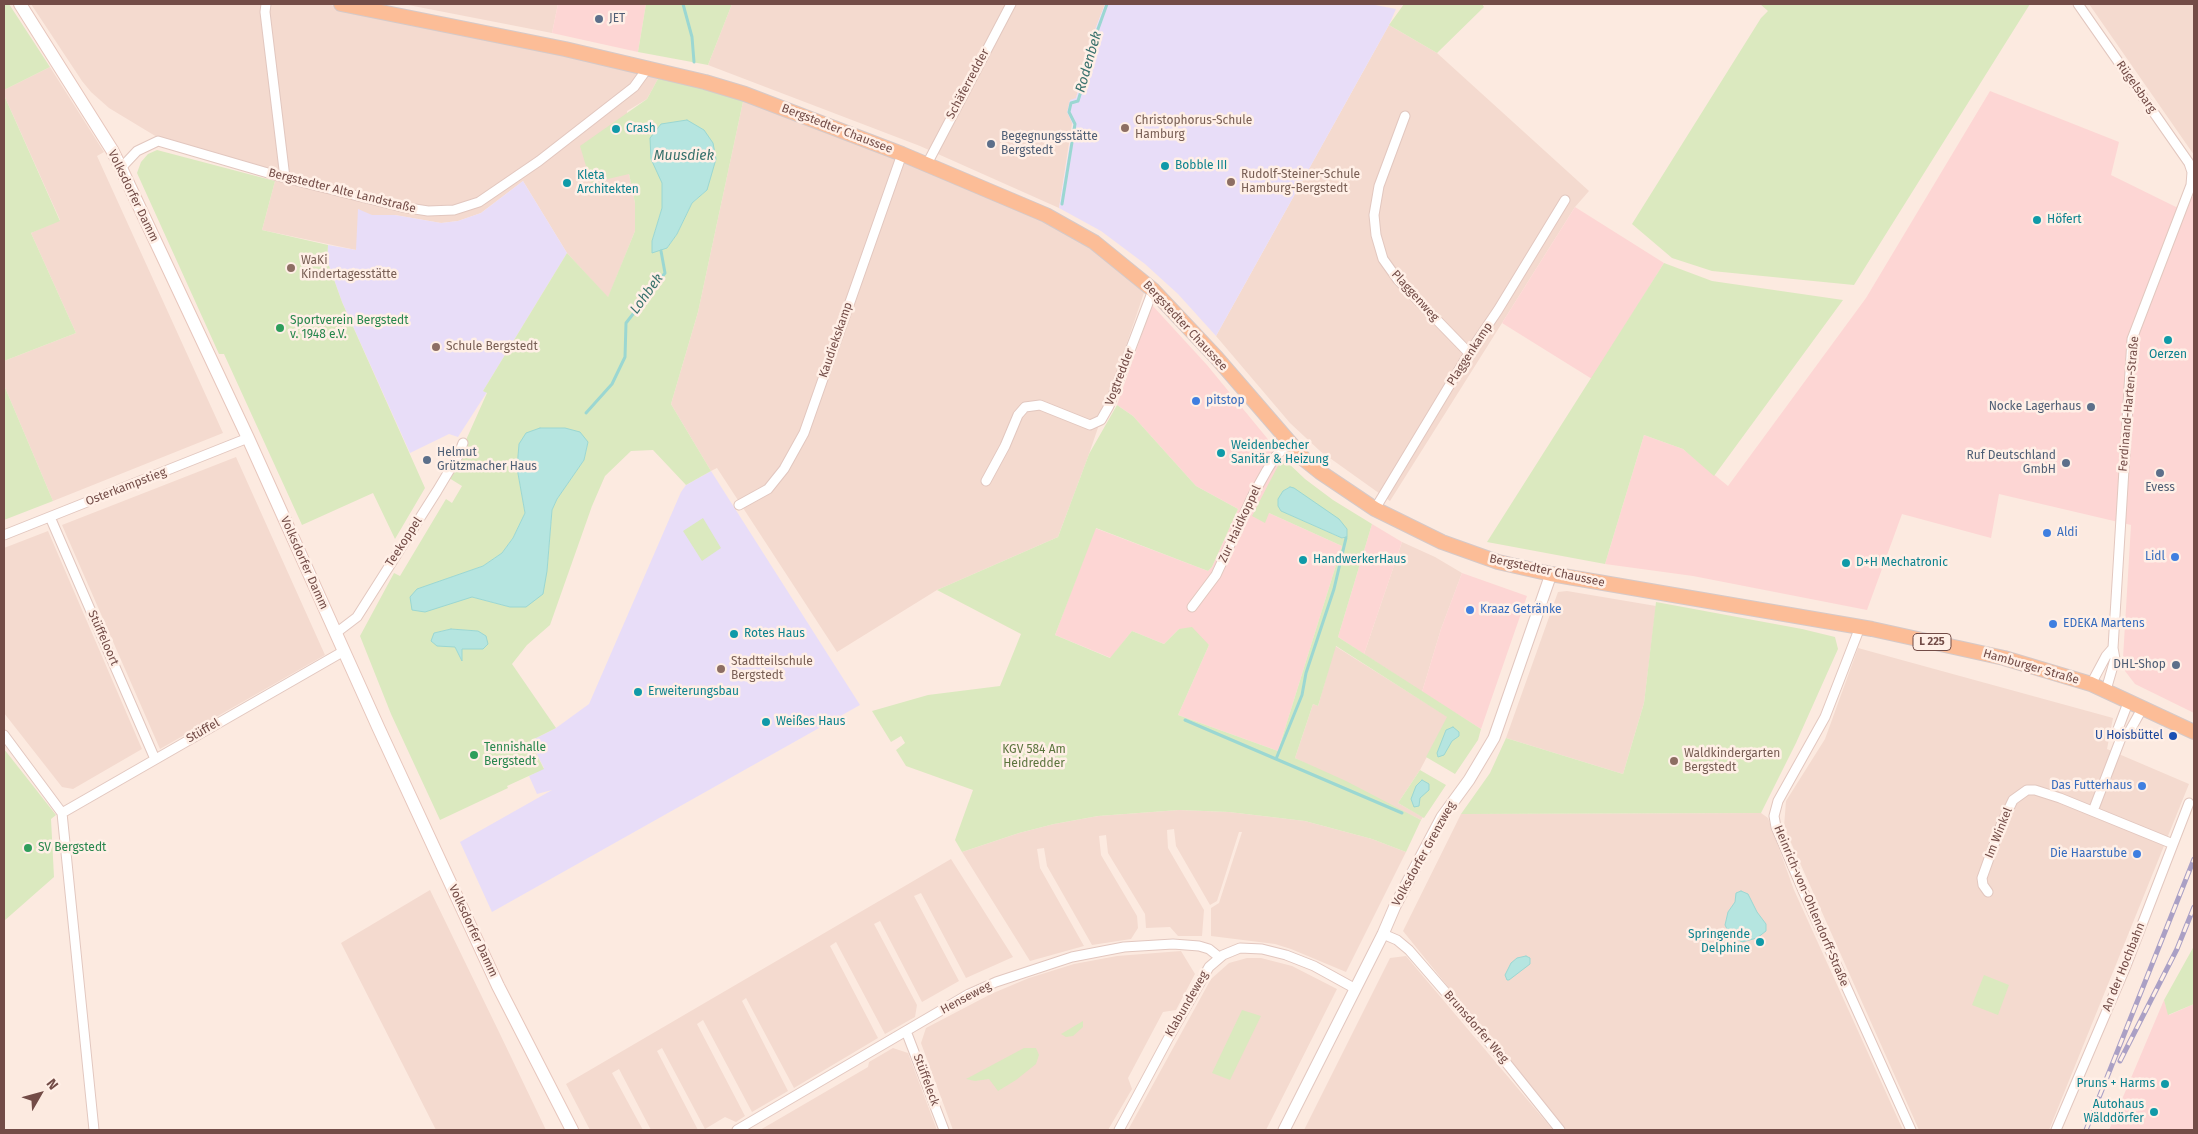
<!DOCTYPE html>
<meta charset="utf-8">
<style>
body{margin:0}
#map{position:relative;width:2198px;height:1134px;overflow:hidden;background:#fceae0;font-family:"Fira Sans",sans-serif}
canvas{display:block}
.frame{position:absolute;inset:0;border:5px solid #734c47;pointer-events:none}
.north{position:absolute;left:15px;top:1069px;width:50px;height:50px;-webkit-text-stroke:4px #ffefe6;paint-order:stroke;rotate:52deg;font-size:14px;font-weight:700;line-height:20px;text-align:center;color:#734c47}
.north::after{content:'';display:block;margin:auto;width:18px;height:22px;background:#734c47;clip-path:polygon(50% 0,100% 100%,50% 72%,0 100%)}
</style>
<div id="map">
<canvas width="2198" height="1134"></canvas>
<div class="frame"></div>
<div class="north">N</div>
</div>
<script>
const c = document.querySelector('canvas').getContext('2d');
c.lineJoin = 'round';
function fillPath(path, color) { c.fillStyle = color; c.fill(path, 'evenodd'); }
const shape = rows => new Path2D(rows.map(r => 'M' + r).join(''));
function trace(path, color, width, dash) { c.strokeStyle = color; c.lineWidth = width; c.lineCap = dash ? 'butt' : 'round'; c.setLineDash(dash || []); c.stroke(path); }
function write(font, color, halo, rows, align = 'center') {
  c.font = font + ' "Fira Sans",sans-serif'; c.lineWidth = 5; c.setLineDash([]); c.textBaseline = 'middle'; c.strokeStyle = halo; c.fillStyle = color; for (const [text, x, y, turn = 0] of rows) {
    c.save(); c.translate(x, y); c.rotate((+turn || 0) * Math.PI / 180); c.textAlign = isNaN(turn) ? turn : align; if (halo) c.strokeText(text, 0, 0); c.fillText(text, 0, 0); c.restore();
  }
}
fillPath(shape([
 [31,4,326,4,564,52,660,75,647,99,627,111,629,174,635,203,635,231,608,298,567,253,523,181,481,213,458,221,441,223,395,215,372,215,356,250,262,230,275,181,275,172,157,137,109,108,91,92,82,81],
 [403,4,558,4,552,33],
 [732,4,1105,4,1086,53,1086,65,1076,98,1059,208,920,146,708,65],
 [2089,4,2194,4,2194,155],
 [1389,25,1437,53,1589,191,1575,207,1390,501,1320,451,1290,423,1216,336],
 [50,67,104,152,97,156,223,433,53,501,4,385,4,361,76,333,31,233,60,220,4,95,4,90],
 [744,97,834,130,1072,234,1145,290,1089,454,1058,537,937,590,837,652,717,468,711,471,671,404,698,312],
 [236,457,325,655,160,749,62,525],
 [48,531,142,749,73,789,62,787,4,713,4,548],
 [1402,542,1435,557,1462,573,1441,629,1422,692,1364,654],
 [1567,591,1656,606,1644,703,1623,774,1506,738,1558,592],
 [1335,646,1448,717,1420,770,1398,803,1423,817,1421,820,1295,758,1313,704,1318,706],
 [1858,648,2113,718,2107,749,2189,784,2049,1130,1919,1130,1784,827,1786,801,1825,739],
 [1179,810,1229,812,1305,821,1372,839,1406,852,1346,972,1291,949,1275,944,1211,936,1211,908,1219,903,1242,832,1239,832,1217,901,1210,905,1176,846,1174,829,1167,830,1168,848,1204,910,1202,936,1178,936,1170,927,1146,928,1145,914,1108,853,1106,835,1099,836,1101,855,1137,916,1138,928,1131,939,1092,945,1047,866,1044,848,1037,849,1040,868,1084,946,1030,961,962,852,1019,833,1054,824,1098,816],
 [1761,813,1768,818,1794,890,1903,1130,1564,1130,1403,931,1461,814],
 [951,859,1013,957,966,978,921,893,914,896,959,981,922,1002,880,921,874,924,917,1005,915,1017,885,1034,836,942,830,946,878,1038,794,1088,746,998,742,1001,788,1091,752,1112,703,1020,697,1024,745,1116,736,1122,725,1117,705,1129,662,1048,657,1051,698,1130,651,1130,619,1069,612,1073,643,1130,590,1130,566,1084],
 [430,890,499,1032,546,1130,436,1130,341,943],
 [1181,951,1195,974,1176,1010,1163,1012,1128,1078,1132,1089,1108,1130,953,1130,921,1043,926,1028,991,994,1029,978,1074,964,1117,956],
 [1406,956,1553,1130,1304,1130,1390,958],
 [1247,958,1261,958,1292,966,1337,989,1266,1130,1128,1130,1211,979,1229,963],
 [893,1048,908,1053,937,1130,760,1130,868,1067,869,1062]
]), '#f4dacf');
fillPath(shape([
 [558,4,646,4,638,52,552,33],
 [1990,91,2119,142,2111,175,2176,207,2194,196,2194,713,2135,684,2125,671,2123,658,2131,525,1999,494,1991,538,1902,514,1867,610,1693,576,1605,564,1644,435,1683,449,1728,486,1866,298],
 [1575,207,1664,263,1592,379,1502,323],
 [1152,305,1207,365,1285,460,1279,464,1269,513,1342,546,1278,751,1178,715,1209,645,1179,629,1164,644,1132,631,1111,658,1055,635,1095,528,1208,571,1212,567,1238,509,1196,486,1133,416,1117,405],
 [1372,524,1402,542,1364,654,1338,637],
 [1462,573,1527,596,1481,729,1422,692,1441,629],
 [2164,1000,2169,1015,2194,1004,2194,1130,2109,1130]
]), '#fdd6d4');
fillPath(shape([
 [1105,4,1370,4,1396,9,1389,25,1216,336,1178,294,1145,264,1101,231,1059,208,1073,125,1067,112,1070,100,1076,98,1086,65,1086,53],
 [523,181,567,253,483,391,487,392,458,437,449,434,410,453,342,302,327,260,328,245,356,250,358,209,372,215,395,215,441,223,458,221,481,213],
 [711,471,860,705,492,912,460,842,552,790,537,794,529,776,544,768,530,741,556,728,589,704,681,492,686,485]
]), '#e8ddf8');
fillPath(shape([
 [4,4,9,4,50,67,4,90],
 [646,4,732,4,708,65,638,52],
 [1404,4,1482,4,1484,7,1437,53,1389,25],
 [1760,4,2030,4,1854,285,1712,271,1672,258,1632,224,1761,18,1768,11],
 [660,75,744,97,698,312,671,404,711,471,686,485,653,450,631,451,605,476,592,506,550,625,527,645,512,664,556,728,530,741,544,769,507,786,508,788,440,820,391,714,360,636,394,573,400,576,446,499,452,503,462,486,449,478,487,393,483,391,567,253,608,297,635,231,635,203,629,174,591,183,580,146,647,99],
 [662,183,707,190,692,203,677,234,667,248,652,241,662,208],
 [588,442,584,460,557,499,552,510,547,571,510,607,472,597,418,589,483,566,502,553,513,538,525,513,517,468,519,444],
 [451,629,478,631,462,649,462,660,455,647,434,633],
 [4,95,60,221,31,233,76,333,4,361],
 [157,150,275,181,262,230,328,245,327,260,342,302,425,488,395,539,373,493,302,525,224,354,219,354,137,173,141,162,148,154],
 [1664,263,1712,281,1843,300,1714,476,1683,449,1644,435,1605,564,1487,542],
 [4,385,53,501,4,520],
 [1117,405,1133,416,1196,486,1238,509,1212,567,1208,571,1096,528,1055,635,1110,658,1132,631,1164,644,1179,629,1192,627,1209,645,1178,715,1278,751,1342,546,1269,513,1265,523,1252,516,1270,481,1279,464,1285,460,1305,479,1333,500,1372,524,1338,637,1481,729,1478,740,1455,774,1426,757,1447,717,1336,646,1318,706,1313,704,1295,758,1346,781,1421,820,1406,852,1372,839,1305,821,1229,812,1179,810,1098,816,1054,824,1019,833,962,852,955,840,973,790,906,766,896,750,905,743,901,736,891,742,872,711,928,695,1000,686,1021,634,937,590,1058,537,1089,454],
 [1290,487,1344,539,1288,514,1283,491],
 [703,518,721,548,702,561,683,531],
 [1656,602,1802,629,1835,637,1838,649,1796,743,1761,813,1461,814,1490,773,1506,738,1623,774,1644,703],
 [4,749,56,815,51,819,54,877,4,921],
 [1420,770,1446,785,1424,818,1398,803],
 [2194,946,2194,1004,2168,1015,2164,1000],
 [1984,975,2009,985,1998,1015,1972,1005],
 [1242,1010,1261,1016,1230,1080,1212,1073],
 [1083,1021,1083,1027,1073,1036,1066,1037,1061,1034],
 [1024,1048,1036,1048,1039,1055,1036,1064,1016,1080,998,1091,989,1079,975,1081,966,1079]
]), '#dbe9bf');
const water = shape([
 [687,120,704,130,713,143,716,159,707,190,692,203,677,234,667,248,652,253,652,241,662,208,662,183,651,159,650,138,661,124,687,120],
 [540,428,565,428,580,432,588,442,584,460,557,499,552,510,547,571,543,594,526,607,510,607,472,597,425,612,412,610,410,597,417,589,483,566,502,553,513,538,525,513,517,468,519,444,526,433,540,428],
 [1290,487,1294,488,1339,519,1347,529,1347,537,1342,538,1281,511,1278,506,1278,499,1283,491,1290,487],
 [451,629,478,631,486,636,488,644,483,649,462,649,462,661,455,647,437,646,431,641,434,633,451,629],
 [1453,727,1459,732,1459,736,1452,741,1444,755,1438,757,1437,753,1446,730,1453,727],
 [1422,780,1429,784,1429,790,1420,798,1419,806,1414,807,1411,799,1416,786,1422,780],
 [1741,891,1748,894,1757,912,1766,924,1766,931,1757,938,1742,942,1730,935,1725,925,1728,912,1735,902,1736,893,1741,891],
 [1526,956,1530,958,1530,964,1509,980,1507,980,1505,975,1511,963,1517,958,1526,956]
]);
fillPath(water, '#b5e5e0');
trace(water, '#9bd7d2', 1);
trace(shape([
 [683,4,692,37,694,62],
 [1062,204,1075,124,1069,112,1071,103,1078,101,1089,65,1089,54,1107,4],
 [586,413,612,384,625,357,626,323,665,273,661,251],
 [1185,720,1402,813],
 [1276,759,1302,695,1306,673,1334,589,1346,538]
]), '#9bd7d2', 3);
const minor = shape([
 [266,4,265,12,285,178],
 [2078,4,2189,163,2192,172,2191,185,2132,339,2113,648,2115,659,2106,690],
 [1405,116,1379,186,1374,215,1376,235,1383,259,1398,280,1469,353],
 [927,164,1011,4],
 [121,168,137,151,158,141,285,178,402,207,428,211,454,210,479,202,539,161,634,87,647,69],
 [986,481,1005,446,1018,415,1025,407,1040,405,1090,425,1101,420,1109,406,1153,290],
 [739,505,768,489,784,469,804,433,902,154],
 [1375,509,1469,353,1498,310,1565,200],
 [50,517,155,759],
 [4,535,248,438],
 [1192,607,1216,575,1253,495,1267,470,1275,457,1289,443],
 [1860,627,1825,717,1778,801,1774,816,1776,827,1804,893,1911,1130],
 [336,633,357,617,437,491,458,456,463,443],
 [2091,684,2106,656,2113,648],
 [4,735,62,813],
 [2121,738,2128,734,2143,707],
 [2093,811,2121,738,2118,729,2129,700],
 [1988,892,1983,885,1982,878,2001,825,2013,800,2027,790,2035,790,2060,798,2173,844],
 [1383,934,1397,940,1409,950,1500,1055,1560,1130],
 [906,1031,944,1130],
 [94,1130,62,813,344,651],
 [737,1130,969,994,996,982,1072,957,1124,947,1173,944,1199,946,1209,949,1219,957],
 [1119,1130,1169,1037,1209,967,1223,955,1240,948,1262,949,1286,955,1314,966,1354,988],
 [2056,1130,2126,966,2189,803]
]);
const tertiary = shape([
 [1284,1130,1383,934,1395,906,1442,817,1469,780,1494,738,1551,574]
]);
const secondary = shape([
 [20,4,112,150,121,168,248,438,379,729,498,986,572,1130]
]);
const primary = shape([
 [341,4,565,49,705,82,745,94,902,154,1046,215,1094,242,1153,290,1216,357,1305,460,1320,472,1375,509,1442,542,1498,562,1551,574,1872,629,2004,658,2091,684,2194,732]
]);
trace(minor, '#e2c7bf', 11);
trace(tertiary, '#e2c7bf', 13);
trace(secondary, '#e7c6bc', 14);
trace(primary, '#d5c9c8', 16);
trace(minor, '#fff', 9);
trace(tertiary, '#fff', 11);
trace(secondary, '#fff', 12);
trace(primary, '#fcbd97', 14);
const rail = shape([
 [2120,1061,2177,949,2194,907],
 [2086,1130,2194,859]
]);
trace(rail, '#aaa0c5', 5);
trace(rail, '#ffefe6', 3, [9]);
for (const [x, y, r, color] of [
 [599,19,5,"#5c6f8a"],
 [1125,128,5,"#8d6e63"],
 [616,129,5,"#0f9aa8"],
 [991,144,5,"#5c6f8a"],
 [1165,166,5,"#0f9aa8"],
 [1231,182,5,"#8d6e63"],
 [567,183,5,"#0f9aa8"],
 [2037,220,5,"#0f9aa8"],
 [291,268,5,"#8d6e63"],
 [280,328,5,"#2e9e5b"],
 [2168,340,5,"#0f9aa8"],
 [436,347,5,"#8d6e63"],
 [1196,401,5,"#3f7fe0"],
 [2091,407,5,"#5c6f8a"],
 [1221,453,5,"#0f9aa8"],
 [427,460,5,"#5c6f8a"],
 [2066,463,5,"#5c6f8a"],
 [2160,473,5,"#5c6f8a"],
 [2047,533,5,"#3f7fe0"],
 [2175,557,5,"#3f7fe0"],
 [1303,560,5,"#0f9aa8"],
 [1846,563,5,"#0f9aa8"],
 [1470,610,5,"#3f7fe0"],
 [2053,624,5,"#3f7fe0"],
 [734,634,5,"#0f9aa8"],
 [2176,665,5,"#5c6f8a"],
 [721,669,5,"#8d6e63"],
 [638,692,5,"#0f9aa8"],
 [766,722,5,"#0f9aa8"],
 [2173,736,5,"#1a4fb4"],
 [474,755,5,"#2e9e5b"],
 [1674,761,5,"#8d6e63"],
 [2142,786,5,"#3f7fe0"],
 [28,848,5,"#2e9e5b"],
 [2137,854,5,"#3f7fe0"],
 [1760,942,5,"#0f9aa8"],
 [2165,1084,5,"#0f9aa8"],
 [2154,1112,5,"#0f9aa8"]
]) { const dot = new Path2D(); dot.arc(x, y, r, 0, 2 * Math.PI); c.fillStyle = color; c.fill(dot); trace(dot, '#ffefe6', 2); }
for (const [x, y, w] of [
 [1932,642,38]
]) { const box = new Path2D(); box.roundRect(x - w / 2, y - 8.5, w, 17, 4); c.fillStyle = '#ffefe6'; c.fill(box); trace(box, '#734c47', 1); }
write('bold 11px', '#734c47', null, [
 ["L 225",1932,642]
]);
write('12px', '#4e5e75', '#ffefe6', [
 ["JET",609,19],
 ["Begegnungsstätte",1001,137],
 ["Bergstedt",1001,151],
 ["Nocke Lagerhaus",2081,407,"right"],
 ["Helmut",437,453],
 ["Grützmacher Haus",437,467],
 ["Ruf Deutschland",2056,456,"right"],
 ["GmbH",2056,470,"right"],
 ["Evess",2160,488,"center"],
 ["DHL-Shop",2166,665,"right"]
], 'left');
write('12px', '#734c47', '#ffefe6', [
 ["Schäferredder",968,84,-62],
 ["Rügelsbarg",2136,87,55],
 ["Bergstedter Chaussee",837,129,21],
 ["Bergstedter Alte Landstraße",342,191,14],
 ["Volksdorfer Damm",133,196,64],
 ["Plaggenweg",1415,296,48],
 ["Bergstedter Chaussee",1185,326,47],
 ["Kaudiekskamp",836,340,-71],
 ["Plaggenkamp",1470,354,-57],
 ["Vogtredder",1120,377,-69],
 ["Ferdinand-Harten-Straße",2129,404,-85],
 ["Osterkampstieg",126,487,-21],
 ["Zur Haidkoppel",1240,524,-65],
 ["Teekoppel",404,542,-57],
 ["Volksdorfer Damm",304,563,66],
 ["Bergstedter Chaussee",1547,571,12],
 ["Stüffeloort",103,638,66],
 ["Hamburger Straße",2031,667,16],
 ["Stüffel",203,731,-30],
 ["Im Winkel",1999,833,-68],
 ["Volksdorfer Grenzweg",1424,854,-61],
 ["Heinrich-von-Ohlendorff-Straße",1811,906,67],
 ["Volksdorfer Damm",473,931,65],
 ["An der Hochbahn",2124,967,-68],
 ["Henseweg",966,998,-28],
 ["Klabundeweg",1187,1004,-60],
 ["Brunsdorfer Weg",1476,1027,49],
 ["Stüffeleck",926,1080,70]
]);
write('12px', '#785e54', '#ffefe6', [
 ["Christophorus-Schule",1135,121],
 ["Hamburg",1135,135],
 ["Rudolf-Steiner-Schule",1241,175],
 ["Hamburg-Bergstedt",1241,189],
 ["WaKi",301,261],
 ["Kindertagesstätte",301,275],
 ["Schule Bergstedt",446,347],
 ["Stadtteilschule",731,662],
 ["Bergstedt",731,676],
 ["Waldkindergarten",1684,754],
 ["Bergstedt",1684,768]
], 'left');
write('12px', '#0d838f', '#ffefe6', [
 ["Crash",626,129],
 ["Bobble III",1175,166],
 ["Kleta",577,176],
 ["Architekten",577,190],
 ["Höfert",2047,220],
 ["Oerzen",2168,355,"center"],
 ["Weidenbecher",1231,446],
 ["Sanitär & Heizung",1231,460],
 ["HandwerkerHaus",1313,560],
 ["D+H Mechatronic",1856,563],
 ["Rotes Haus",744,634],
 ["Erweiterungsbau",648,692],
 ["Weißes Haus",776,722],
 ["Springende",1750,935,"right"],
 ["Delphine",1750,949,"right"],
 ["Pruns + Harms",2155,1084,"right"],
 ["Autohaus",2144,1105,"right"],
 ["Wälddörfer",2144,1119,"right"]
], 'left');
write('12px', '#27864d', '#ffefe6', [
 ["Sportverein Bergstedt",290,321],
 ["v. 1948 e.V.",290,335],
 ["Tennishalle",484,748],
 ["Bergstedt",484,762],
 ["SV Bergstedt",38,848]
], 'left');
write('12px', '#366cbe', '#ffefe6', [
 ["pitstop",1206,401],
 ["Aldi",2057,533],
 ["Lidl",2165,557,"right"],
 ["Kraaz Getränke",1480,610],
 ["EDEKA Martens",2063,624],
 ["Das Futterhaus",2132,786,"right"],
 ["Die Haarstube",2127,854,"right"]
], 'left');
write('12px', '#164399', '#ffefe6', [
 ["U Hoisbüttel",2163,736]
], 'right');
write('12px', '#5b743d', '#ffefe6', [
 ["KGV 584 Am",1034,750],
 ["Heidredder",1034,764]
]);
write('italic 14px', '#39726d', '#ffefe6', [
 ["Rodenbek",1089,62,-74],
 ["Muusdiek",684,156],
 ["Lohbek",647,294,-54]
]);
</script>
